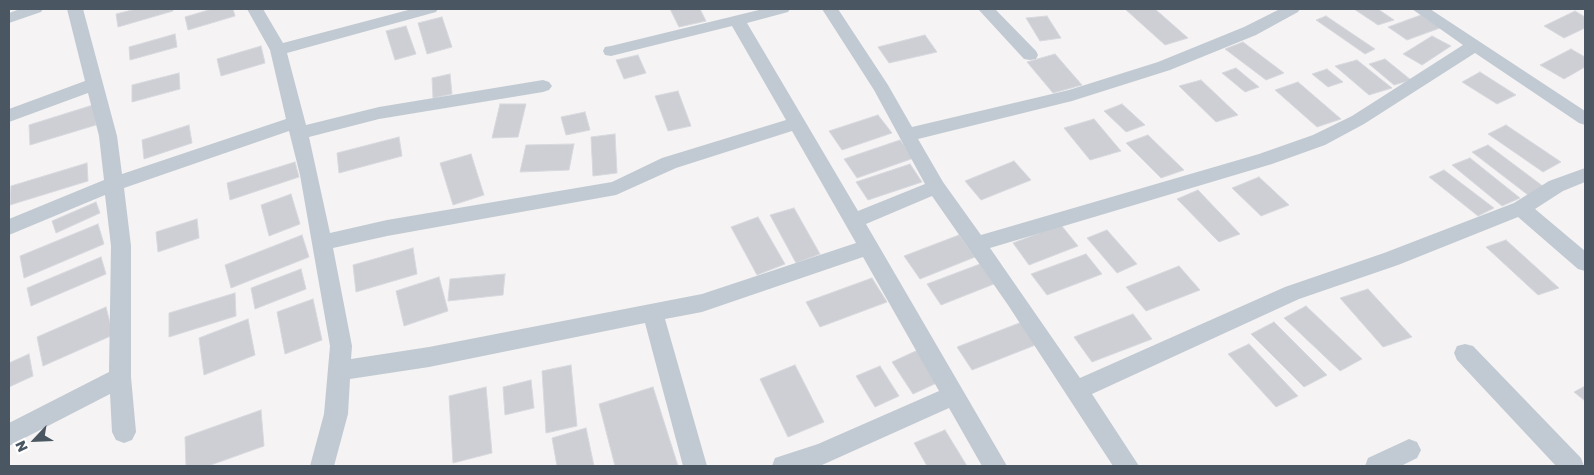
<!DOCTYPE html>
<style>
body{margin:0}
#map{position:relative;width:1594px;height:475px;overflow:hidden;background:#f5f3f3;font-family:"Golos Text",sans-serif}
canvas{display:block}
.frame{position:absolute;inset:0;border:10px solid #4a5661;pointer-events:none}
.north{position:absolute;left:10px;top:415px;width:50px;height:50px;-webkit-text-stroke:4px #fff;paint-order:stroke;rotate:245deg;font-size:14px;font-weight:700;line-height:20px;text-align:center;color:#4a5661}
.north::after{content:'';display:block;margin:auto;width:18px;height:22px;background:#4a5661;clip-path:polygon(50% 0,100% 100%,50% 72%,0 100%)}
</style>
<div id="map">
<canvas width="1594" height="475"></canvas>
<div class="frame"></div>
<div class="north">N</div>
</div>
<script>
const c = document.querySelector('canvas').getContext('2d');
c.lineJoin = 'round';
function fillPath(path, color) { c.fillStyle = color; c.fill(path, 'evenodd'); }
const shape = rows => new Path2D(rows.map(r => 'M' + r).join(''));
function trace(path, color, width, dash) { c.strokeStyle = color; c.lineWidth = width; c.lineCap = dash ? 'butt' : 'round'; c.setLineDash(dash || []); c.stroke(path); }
const building = shape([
 [136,9,173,9,173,11,118,27,116,14,136,9],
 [212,9,233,9,235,16,188,30,185,17,212,9],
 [670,9,700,9,706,21,679,27,670,9],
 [1125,9,1155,9,1188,38,1165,45,1125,9],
 [1354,9,1378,9,1394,20,1378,25,1354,9],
 [1575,11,1585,17,1585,28,1564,38,1544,26,1575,11],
 [1421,15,1440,28,1407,40,1388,27,1421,15],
 [1047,16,1061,38,1040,41,1026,18,1047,16],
 [1326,16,1375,49,1365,54,1316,20,1326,16],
 [442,17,452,47,427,54,418,23,442,17],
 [406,26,416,54,395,60,386,31,406,26],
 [175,34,177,47,130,60,129,47,175,34],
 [925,35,937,52,889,63,878,47,925,35],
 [1432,36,1451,46,1422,65,1403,54,1432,36],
 [1243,42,1284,73,1266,80,1225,49,1243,42],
 [261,46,265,63,221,76,217,59,261,46],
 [1571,49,1585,57,1585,67,1564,79,1540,65,1571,49],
 [1055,54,1082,85,1053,93,1027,62,1055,54],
 [638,55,646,73,624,79,616,60,638,55],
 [1385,59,1411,80,1394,85,1369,64,1385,59],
 [1357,60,1392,88,1369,95,1335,66,1357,60],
 [1236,68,1259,87,1245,92,1222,73,1236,68],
 [1327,69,1343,82,1328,87,1312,74,1327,69],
 [1480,72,1516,95,1497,104,1462,82,1480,72],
 [179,73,180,89,132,102,132,85,179,73],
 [450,74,452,94,433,98,432,78,450,74],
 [1201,80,1238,115,1216,122,1179,86,1201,80],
 [1298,82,1341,119,1317,127,1275,90,1298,82],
 [678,91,691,126,668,131,655,96,678,91],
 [500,104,526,104,518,137,492,138,500,104],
 [1122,104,1145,125,1126,132,1104,111,1122,104],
 [93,105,96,125,30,145,29,125,93,105],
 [585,112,590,130,566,135,561,117,585,112],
 [878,115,892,133,842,150,829,131,878,115],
 [1094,119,1121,151,1090,160,1064,128,1094,119],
 [189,125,192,143,144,159,142,140,189,125],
 [1506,125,1561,162,1543,172,1488,134,1506,125],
 [615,134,617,173,593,176,591,137,615,134],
 [1148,135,1184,170,1161,178,1126,143,1148,135],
 [399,137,402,156,339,173,337,153,399,137],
 [900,140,914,158,857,178,844,159,900,140],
 [574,144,569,170,520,172,526,145,574,144],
 [1488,145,1544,187,1528,195,1472,152,1488,145],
 [471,154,484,195,453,205,440,163,471,154],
 [1470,158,1520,198,1502,206,1452,165,1470,158],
 [1014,161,1031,180,981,200,965,181,1014,161],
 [295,162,299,177,230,200,227,183,295,162],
 [87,163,88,181,10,205,11,186,87,163],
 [910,164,922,182,868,200,856,182,910,164],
 [1444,170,1494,208,1478,216,1429,177,1444,170],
 [1259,177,1289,205,1261,216,1232,188,1259,177],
 [1198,190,1240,234,1219,242,1177,199,1198,190],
 [291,194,300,224,269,236,261,205,291,194],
 [96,202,100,213,56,233,52,221,96,202],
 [794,208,820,254,796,263,770,215,794,208],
 [758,217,785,264,757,275,731,227,758,217],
 [197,219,199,238,158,252,156,232,197,219],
 [98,224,104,244,24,278,20,256,98,224],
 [1061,225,1078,246,1029,265,1013,243,1061,225],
 [1107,230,1137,264,1117,273,1087,238,1107,230],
 [302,235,309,257,231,288,225,265,302,235],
 [959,235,975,257,920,279,904,256,959,235],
 [1506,240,1559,288,1538,295,1486,247,1506,240],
 [413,248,417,274,356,292,353,265,413,248],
 [1086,254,1102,274,1047,295,1031,274,1086,254],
 [101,257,106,274,31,306,27,288,101,257],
 [980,264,994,284,941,305,927,284,980,264],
 [1179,266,1200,290,1146,311,1126,287,1179,266],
 [301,269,306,289,255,309,251,288,301,269],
 [505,274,503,295,448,301,450,279,505,274],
 [439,277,448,311,404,326,396,291,439,277],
 [872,278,887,302,820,327,806,302,872,278],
 [1368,289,1412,337,1383,347,1340,298,1368,289],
 [235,293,236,316,169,337,169,313,235,293],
 [313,299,322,340,285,354,277,312,313,299],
 [1306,306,1362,359,1340,371,1284,318,1306,306],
 [106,307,113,335,43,366,37,337,106,307],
 [1133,314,1152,339,1092,362,1074,337,1133,314],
 [248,319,255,355,204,375,199,338,248,319],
 [1022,322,1038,344,972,370,957,347,1022,322],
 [1274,322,1327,375,1304,387,1251,334,1274,322],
 [1249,344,1298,396,1276,407,1228,354,1249,344],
 [920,349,941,381,913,394,892,362,920,349],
 [29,354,33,376,9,387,9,363,29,354],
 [571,365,577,426,546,433,542,371,571,365],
 [795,365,824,422,788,437,760,379,795,365],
 [880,366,899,396,875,407,856,376,880,366],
 [531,380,534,408,505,415,503,387,531,380],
 [1585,386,1585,401,1574,392,1585,386],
 [486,387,492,453,453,463,449,396,486,387],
 [653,387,678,466,615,466,599,404,653,387],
 [261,410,264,446,208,466,186,466,185,437,261,410],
 [586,428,594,466,557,466,552,438,586,428],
 [945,430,967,466,927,466,914,443,945,430]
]);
fillPath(building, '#cdcfd5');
trace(building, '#d7d9de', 1);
fillPath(shape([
 [20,9,43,9,41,12,9,23,9,13,20,9],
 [67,9,83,9,117,136,122,174,286,119,270,50,247,9,263,9,283,43,412,9,438,9,436,12,287,53,306,125,379,107,543,80,549,82,552,86,549,90,543,92,379,119,309,137,330,233,387,220,612,182,662,158,786,120,732,26,611,56,605,55,603,51,605,47,611,46,763,9,790,9,788,12,747,23,858,211,925,184,874,90,822,9,838,9,888,85,912,127,1069,90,1158,62,1244,27,1280,9,1300,9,1298,12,1256,35,1170,70,1072,101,918,139,943,182,981,235,1259,154,1313,135,1352,116,1463,45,1412,9,1430,9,1585,111,1585,125,1579,123,1475,53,1364,124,1325,145,1272,164,990,248,1080,378,1285,287,1384,253,1514,203,1549,181,1585,168,1585,182,1563,191,1535,209,1585,251,1585,271,1578,269,1518,217,1398,265,1299,299,1092,394,1139,466,1113,466,1008,305,932,196,866,224,1007,466,982,466,949,408,822,465,772,466,775,458,818,444,939,391,863,257,702,312,665,319,707,466,683,466,645,323,429,367,350,379,348,414,334,466,310,466,324,414,330,346,300,175,289,131,124,188,131,246,131,377,136,432,132,440,124,443,116,440,112,432,110,394,9,446,9,423,109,372,111,246,105,195,9,235,9,219,104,180,99,136,88,93,9,122,9,109,85,81,67,9],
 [792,131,856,243,702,294,429,347,351,359,352,346,333,248,387,236,616,195,676,168,792,131],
 [978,9,995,9,1036,51,1038,55,1036,59,1030,60,1024,59,978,9],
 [1465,344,1473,346,1581,458,1584,466,1556,466,1457,360,1454,353,1457,346,1465,344],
 [1409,439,1417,442,1421,450,1417,458,1401,466,1365,466,1368,458,1409,439]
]), '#c1cad2');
</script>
